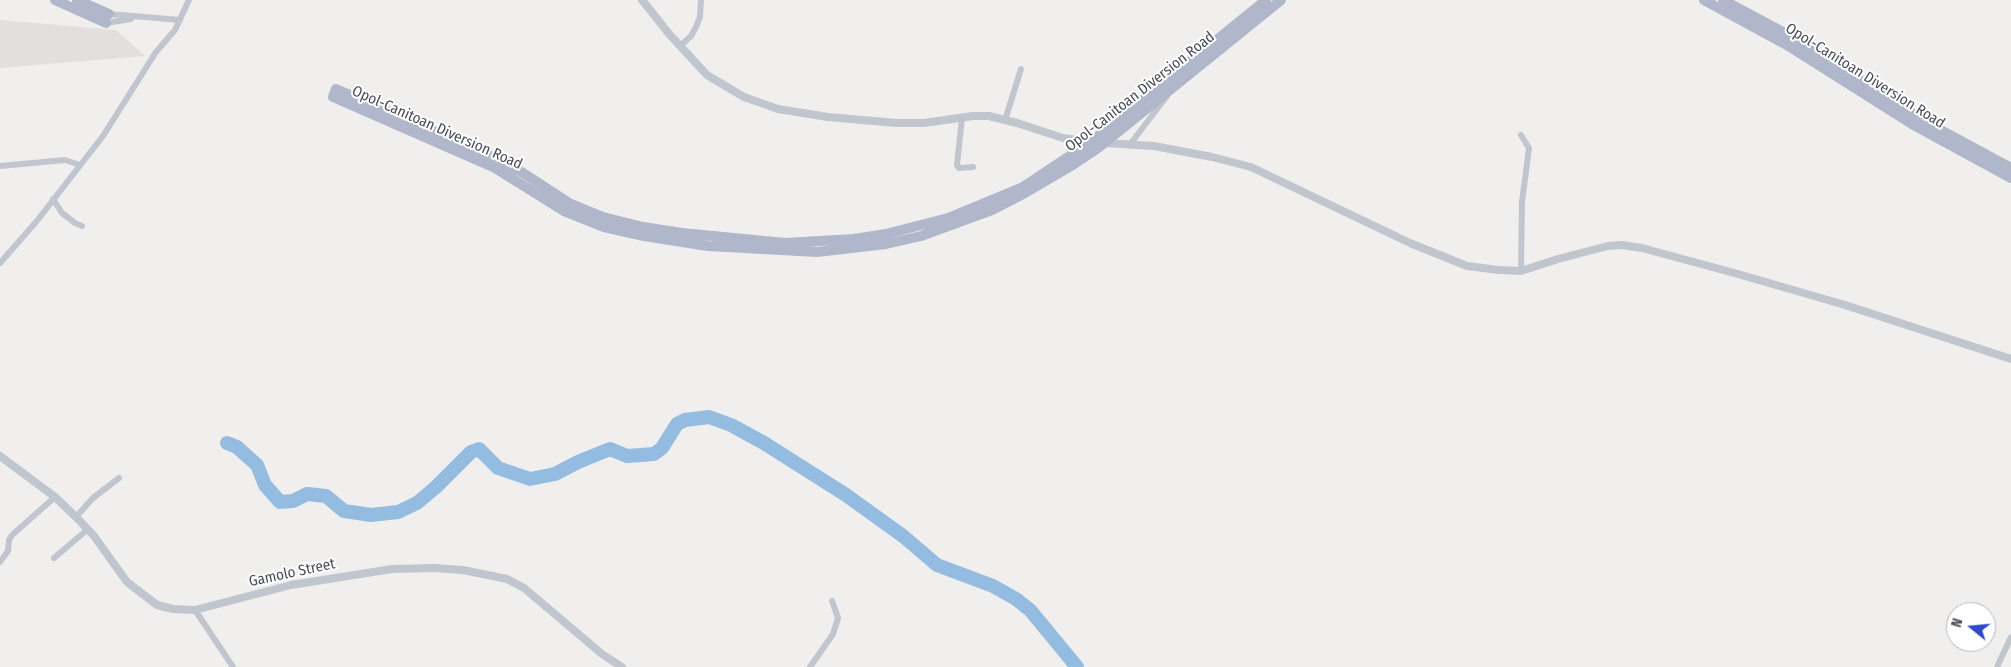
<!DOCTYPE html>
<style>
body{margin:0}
#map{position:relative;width:2011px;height:667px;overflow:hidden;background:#f0efee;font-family:"Fira Sans Condensed",sans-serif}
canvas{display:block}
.north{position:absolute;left:1946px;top:602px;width:50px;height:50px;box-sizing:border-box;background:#fff;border:1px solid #b6b8bd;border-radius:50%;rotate:287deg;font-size:14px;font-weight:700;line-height:20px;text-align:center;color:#484d59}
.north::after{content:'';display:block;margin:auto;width:18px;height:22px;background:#2f49ca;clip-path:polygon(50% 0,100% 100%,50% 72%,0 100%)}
</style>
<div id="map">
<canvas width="2011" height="667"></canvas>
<div class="north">N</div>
</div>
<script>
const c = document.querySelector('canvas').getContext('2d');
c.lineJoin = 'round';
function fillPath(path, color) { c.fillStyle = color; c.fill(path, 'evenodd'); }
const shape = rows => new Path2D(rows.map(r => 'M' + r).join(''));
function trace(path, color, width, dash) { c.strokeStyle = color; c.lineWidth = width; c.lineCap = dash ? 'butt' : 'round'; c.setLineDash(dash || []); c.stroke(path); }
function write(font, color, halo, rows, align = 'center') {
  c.font = font + ' "Fira Sans Condensed",sans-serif'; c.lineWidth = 4; c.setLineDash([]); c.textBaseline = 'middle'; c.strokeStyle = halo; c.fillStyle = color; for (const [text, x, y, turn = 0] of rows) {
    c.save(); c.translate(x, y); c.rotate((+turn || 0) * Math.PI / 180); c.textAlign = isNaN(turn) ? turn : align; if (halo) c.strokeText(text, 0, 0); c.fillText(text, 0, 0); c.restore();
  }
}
fillPath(shape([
 [0,20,116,30,145,56,0,68]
]), '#e1e0df');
trace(shape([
 [227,443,237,447,257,465,265,485,280,502,293,501,307,494,326,496,344,511,371,515,398,512,417,503,436,487,471,452,479,449,498,468,530,479,555,474,578,462,610,449,627,456,654,454,662,448,677,424,685,420,709,417,731,425,764,443,846,495,903,536,937,565,993,586,1016,599,1030,610,1077,667]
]), '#94bce1', 14);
trace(shape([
 [109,14,180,20],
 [106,23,131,19],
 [680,46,691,36,696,27,700,17,701,0],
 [962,118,957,165,959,168,973,167],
 [1005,120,1021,69],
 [1131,143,1167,96],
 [0,166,65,160,80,165],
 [53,199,62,213,75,223,82,226],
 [0,263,36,222,103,136,156,52,175,30,189,0],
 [1521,271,1522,202,1529,148,1521,135],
 [76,517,93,498,119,478],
 [54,558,88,529],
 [0,562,8,551,9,540,12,535,55,497],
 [195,610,233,667],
 [810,667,833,634,838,618,832,601],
 [1997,667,2011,637]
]), '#c0c5ce', 6);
trace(shape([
 [642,0,670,35,707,75,744,97,778,109,828,117,897,123,924,123,973,116,989,116,1017,123,1063,138,1092,142],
 [1104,143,1154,146,1212,157,1251,167,1410,243,1467,266,1499,270,1521,271,1558,259,1608,246,1622,245,1642,248,1738,274,1845,305,2011,359],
 [0,456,55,497,76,517,94,536,127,582,157,605,173,609,195,610,291,585,392,569,435,568,463,570,507,579,524,588,602,654,622,667]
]), '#c0c5ce', 8);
trace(shape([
 [55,0,106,23],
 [77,0,109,14],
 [1266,0,1091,142,1023,187,948,218,886,234,854,239,785,243,682,233,643,227,603,217,569,203,523,173,481,151,336,89,333,97,495,168,564,211,604,227,644,236,708,246,817,252,886,244,921,236,992,210,1025,193,1071,166,1098,148,1281,0],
 [1704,0,1787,45,1912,124,2011,178],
 [1723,0,1792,37,1933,126,2011,168]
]), '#b1b7ca', 10);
write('15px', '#484d59', '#fff', [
 ["Opol-Canitoan Diversion Road",1865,76,32],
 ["Opol-Canitoan Diversion Road",1140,92,-38],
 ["Opol-Canitoan Diversion Road",437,128,24],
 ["Gamolo Street",292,573,-12]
]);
</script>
